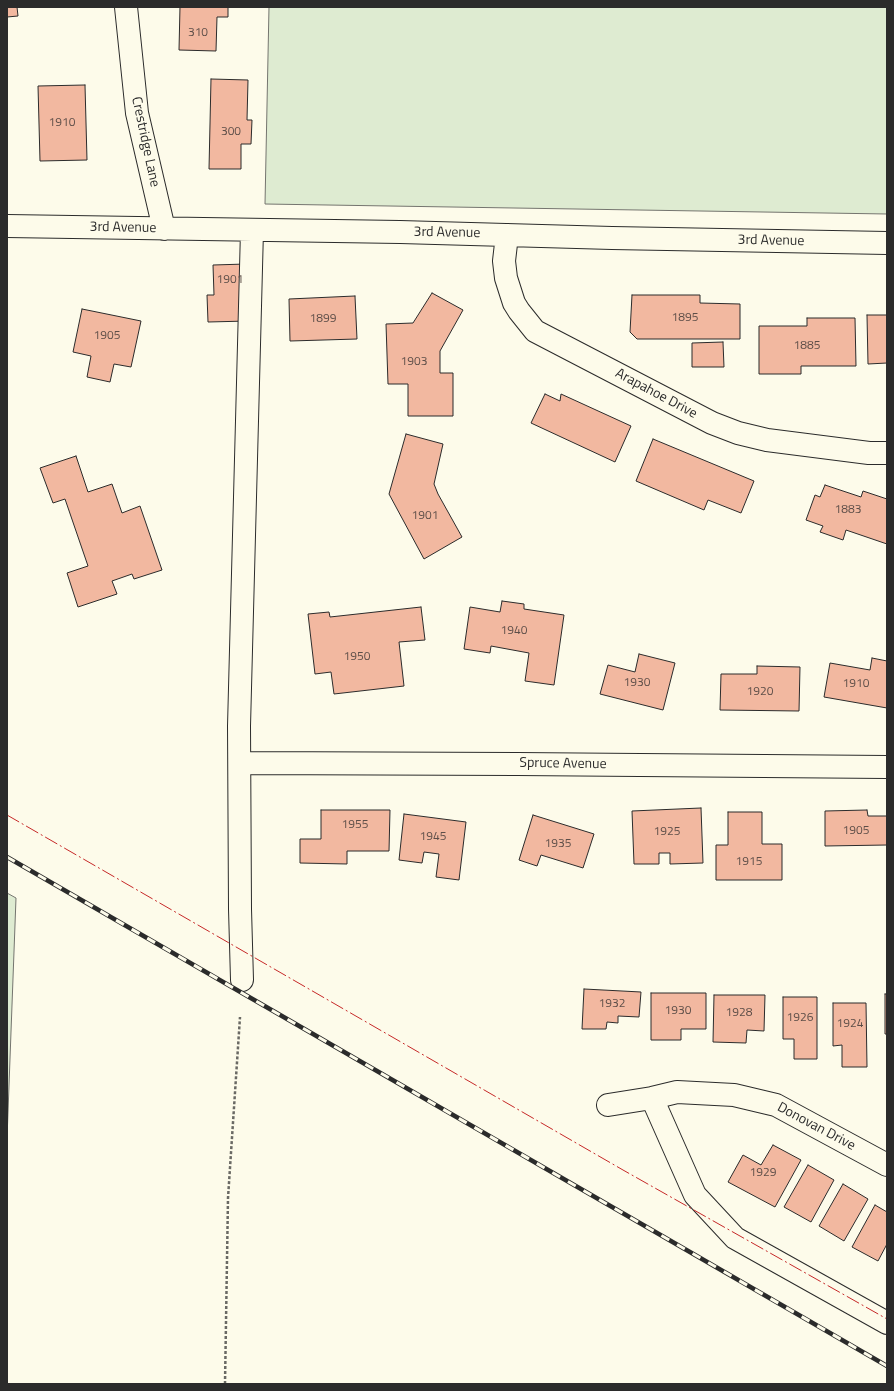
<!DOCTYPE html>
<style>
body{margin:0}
#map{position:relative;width:894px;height:1391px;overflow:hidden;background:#fdfbea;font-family:"Titillium Web",sans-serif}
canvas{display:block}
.frame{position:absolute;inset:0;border:8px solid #2b2b2b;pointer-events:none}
</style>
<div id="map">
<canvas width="894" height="1391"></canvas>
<div class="frame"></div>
</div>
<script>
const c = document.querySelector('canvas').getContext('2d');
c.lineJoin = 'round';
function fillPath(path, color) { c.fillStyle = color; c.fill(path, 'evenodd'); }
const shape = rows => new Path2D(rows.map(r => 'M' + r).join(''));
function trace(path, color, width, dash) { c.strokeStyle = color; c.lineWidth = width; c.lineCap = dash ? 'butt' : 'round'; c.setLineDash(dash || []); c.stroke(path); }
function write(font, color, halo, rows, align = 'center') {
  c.font = font + ' "Titillium Web",sans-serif'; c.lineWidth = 3; c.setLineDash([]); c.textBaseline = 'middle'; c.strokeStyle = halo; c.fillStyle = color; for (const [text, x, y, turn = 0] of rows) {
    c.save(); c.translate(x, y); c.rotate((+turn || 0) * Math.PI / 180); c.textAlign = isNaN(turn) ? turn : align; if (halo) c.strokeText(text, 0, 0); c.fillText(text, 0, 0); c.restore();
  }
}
const green = shape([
 [269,7,887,7,887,214,265,204,269,7],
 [7,893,16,898,7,1139,7,893]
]);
fillPath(green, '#deebd1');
trace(green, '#74746e', 1);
const building = shape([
 [7,7,17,7,18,16,7,17,7,7],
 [180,7,228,7,228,17,217,17,216,51,179,50,180,7],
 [211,79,248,80,247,120,252,120,251,144,241,144,241,169,209,169,211,79],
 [85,85,87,160,40,161,38,86,85,85],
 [246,264,248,321,208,322,207,295,214,295,213,265,246,264],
 [432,293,463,310,440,351,440,373,453,373,453,416,408,416,408,384,388,384,386,324,413,323,432,293],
 [632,295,700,295,700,303,740,304,740,339,637,339,630,332,632,295],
 [355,296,357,339,290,341,289,299,355,296],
 [82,309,141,321,131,367,114,364,110,382,87,377,91,356,73,352,82,309],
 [867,315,887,315,887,363,868,364,867,315],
 [807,318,855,318,856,366,801,366,801,374,759,374,759,326,807,326,807,318],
 [723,342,724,367,692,367,692,343,723,342],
 [545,394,560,401,561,394,631,426,615,462,531,423,545,394],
 [406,434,443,444,434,484,438,494,462,537,424,559,389,494,406,434],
 [653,439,754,481,741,513,708,500,704,510,636,481,653,439],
 [76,456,88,492,112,484,122,513,140,506,162,570,134,579,132,574,112,581,117,594,78,607,67,573,88,566,65,499,53,503,40,468,76,456],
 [825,485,861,497,863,491,887,499,887,544,846,530,843,540,820,532,823,526,806,520,815,495,820,497,825,485],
 [502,601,524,604,524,609,564,615,554,685,525,681,529,653,491,646,490,653,464,649,470,607,500,612,502,601],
 [421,607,425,640,399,642,404,686,334,694,331,672,315,674,308,614,329,612,330,617,421,607],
 [639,654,675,663,663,710,600,694,608,665,635,672,639,654],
 [872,658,887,661,887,708,824,697,830,663,870,670,872,658],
 [757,666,800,667,799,711,720,710,721,674,757,674,757,666],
 [701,808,703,863,670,864,670,853,659,853,659,864,634,864,632,811,701,808],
 [321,810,390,810,389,851,347,851,347,864,300,863,300,839,321,839,321,810],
 [867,810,868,816,887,816,887,845,825,846,825,811,867,810],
 [728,812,762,812,762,844,782,844,782,880,716,880,716,845,728,845,728,812],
 [404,814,466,822,459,880,436,877,439,854,424,852,422,863,399,860,404,814],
 [533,815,594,834,583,868,541,855,537,866,519,860,533,815],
 [584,989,641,992,639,1017,618,1016,618,1023,607,1022,606,1029,582,1029,584,989],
 [651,993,706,993,706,1029,681,1029,681,1040,651,1040,651,993],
 [885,994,887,994,887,1034,885,1034,885,994],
 [714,995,765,995,764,1031,747,1030,746,1043,713,1042,714,995],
 [783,997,817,997,817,1059,794,1059,794,1039,783,1039,783,997],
 [833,1003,866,1003,867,1067,842,1067,842,1045,833,1046,833,1003],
 [773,1145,801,1160,775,1207,728,1182,743,1155,761,1165,773,1145],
 [808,1165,834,1180,811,1222,784,1207,808,1165],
 [843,1184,868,1199,844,1241,819,1226,843,1184],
 [875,1205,887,1212,887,1244,878,1261,852,1247,875,1205]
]);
fillPath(building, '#f2b8a0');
trace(building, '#2b2b2b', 1);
const minor = shape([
 [126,7,137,113,164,229],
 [7,226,400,232,612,238,887,243],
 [507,235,504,261,506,278,514,303,519,311,535,331,712,423,738,433,767,440,869,453,887,453],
 [240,763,517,764,887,767],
 [242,980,240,909,239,726,252,230],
 [652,1098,695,1195,735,1238,887,1323],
 [608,1105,652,1098,677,1092,734,1095,776,1105,887,1165]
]);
trace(minor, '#2b2b2b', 24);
trace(shape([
 [225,1384,228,1198,240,1017]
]), '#6a6964', 2.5, [3, 2]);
trace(minor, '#fdfbea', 22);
const rail = shape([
 [7,857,887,1366]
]);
trace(rail, '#2b2b2b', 4.5);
trace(rail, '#fdfbea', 3, [9]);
trace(shape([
 [7,815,623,1170,887,1319]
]), '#c62828', 1, [14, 3, 2, 3]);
write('12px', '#5d4e48', null, [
 ["310",198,33],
 ["1910",62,123],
 ["300",231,132],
 ["1901",230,280],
 ["1895",685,318],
 ["1899",323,319],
 ["1905",107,336],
 ["1885",807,346],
 ["1903",414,362],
 ["1883",848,510],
 ["1901",425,516],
 ["1940",514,631],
 ["1950",357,657],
 ["1930",637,683],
 ["1910",856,684],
 ["1920",760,692],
 ["1955",355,825],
 ["1905",856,831],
 ["1925",667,832],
 ["1945",433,837],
 ["1935",558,844],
 ["1915",749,862],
 ["1932",612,1004],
 ["1930",678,1011],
 ["1928",739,1013],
 ["1926",800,1018],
 ["1924",850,1024],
 ["1929",763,1173]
]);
write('14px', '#2b2b2b', '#fdfbea', [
 ["Crestridge Lane",145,142,78],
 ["3rd Avenue",123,228,1],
 ["3rd Avenue",447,233,1],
 ["3rd Avenue",771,241,1],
 ["Arapahoe Drive",656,394,28],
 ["Spruce Avenue",563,764,1],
 ["Donovan Drive",816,1127,28]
]);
</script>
